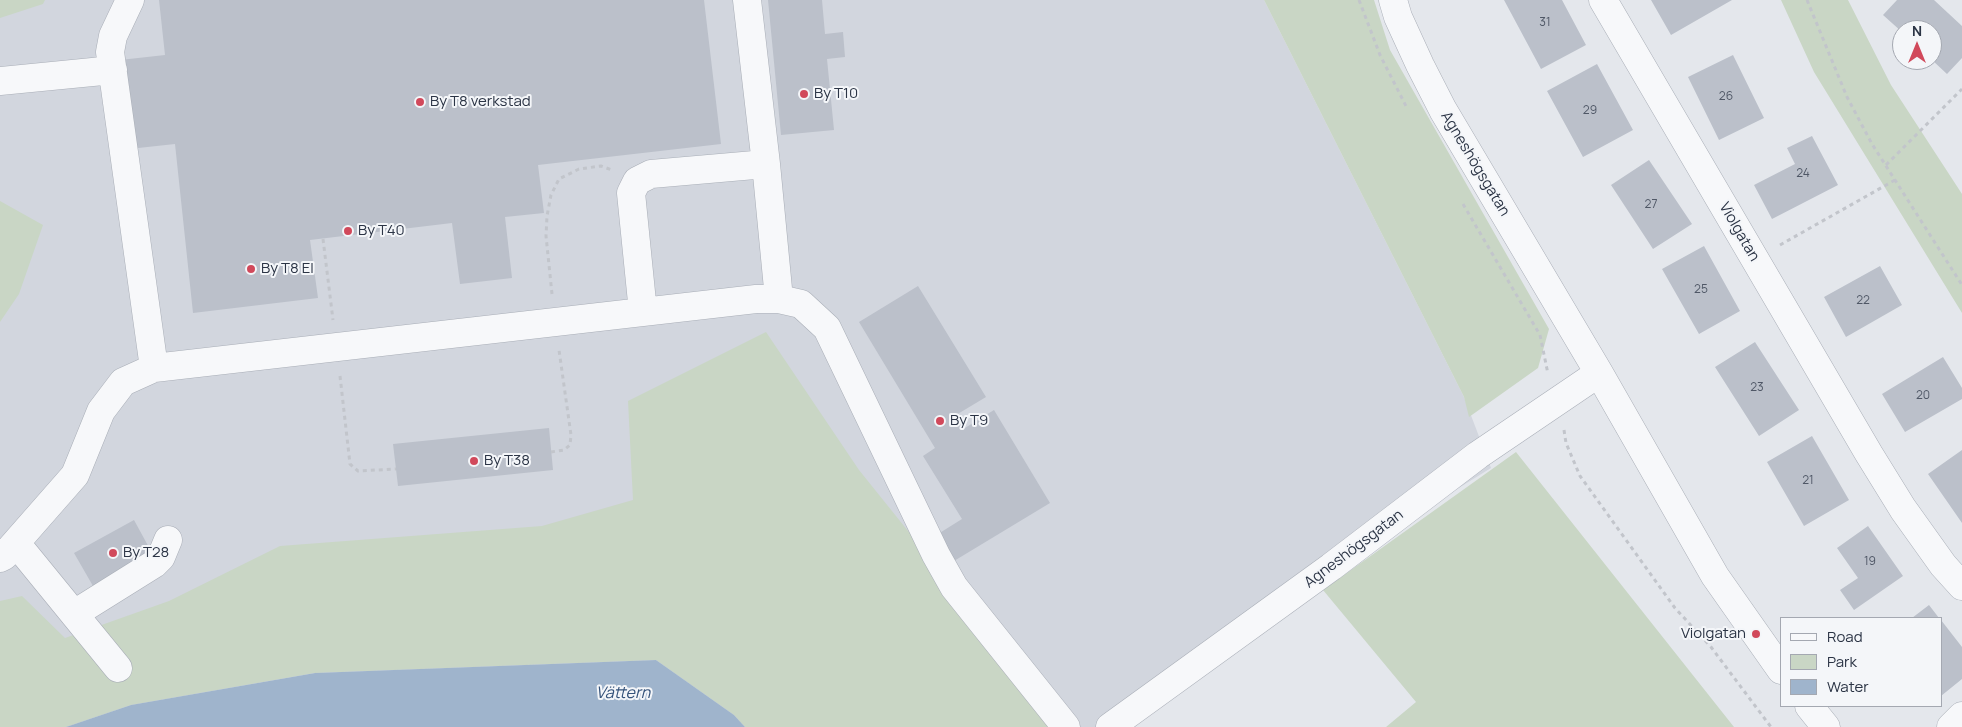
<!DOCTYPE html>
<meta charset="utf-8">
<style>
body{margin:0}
#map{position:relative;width:1962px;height:727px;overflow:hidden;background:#e4e7ec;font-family:Manrope,sans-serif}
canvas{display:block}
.legend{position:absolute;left:1780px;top:617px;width:162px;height:90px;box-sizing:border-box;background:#f4f6f9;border:1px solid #a4a8b1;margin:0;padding:6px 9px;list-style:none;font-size:15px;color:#2b3445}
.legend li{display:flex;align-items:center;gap:10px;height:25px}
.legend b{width:25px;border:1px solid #a4a8b1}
.north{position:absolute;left:1892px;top:20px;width:50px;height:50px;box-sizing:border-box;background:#f4f6f9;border:1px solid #a4a8b1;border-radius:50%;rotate:0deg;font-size:14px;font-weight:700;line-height:20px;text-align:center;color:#2b3445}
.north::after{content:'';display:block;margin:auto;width:18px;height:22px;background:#d1495b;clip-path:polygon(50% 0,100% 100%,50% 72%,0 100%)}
</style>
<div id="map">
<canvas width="1962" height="727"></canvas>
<ul class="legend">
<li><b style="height:6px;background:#f7f8fa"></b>Road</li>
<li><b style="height:14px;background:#c9d6c5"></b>Park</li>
<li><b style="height:14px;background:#9fb4cc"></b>Water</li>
</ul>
<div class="north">N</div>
</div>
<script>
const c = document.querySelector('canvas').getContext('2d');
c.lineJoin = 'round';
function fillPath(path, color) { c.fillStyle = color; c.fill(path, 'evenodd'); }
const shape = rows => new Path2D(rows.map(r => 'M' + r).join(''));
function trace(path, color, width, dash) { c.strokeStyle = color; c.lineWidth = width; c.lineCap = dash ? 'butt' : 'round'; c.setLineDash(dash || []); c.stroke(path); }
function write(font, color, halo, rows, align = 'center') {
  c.font = font + ' Manrope,sans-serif'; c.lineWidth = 4; c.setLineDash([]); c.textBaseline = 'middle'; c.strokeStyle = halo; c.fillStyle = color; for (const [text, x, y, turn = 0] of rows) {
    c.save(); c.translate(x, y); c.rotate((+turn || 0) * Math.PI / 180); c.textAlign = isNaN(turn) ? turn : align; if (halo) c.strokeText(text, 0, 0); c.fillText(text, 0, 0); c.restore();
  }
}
fillPath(shape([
 [0,0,1264,0,1464,397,1491,468,1320,574,1110,727,745,727,734,715,656,660,313,673,131,705,66,727,0,727]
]), '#d2d6de');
fillPath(shape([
 [0,0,45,0,43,4,0,18],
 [1264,0,1374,0,1390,50,1549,329,1538,368,1469,417,1464,397],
 [1781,0,1848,0,1891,85,1962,194,1962,313,1814,72],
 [0,201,43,225,19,294,0,322],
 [766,332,859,470,1064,725,1061,727,745,727,734,715,656,660,315,673,131,705,66,727,0,727,0,601,22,596,65,638,169,601,280,546,542,526,633,500,628,401],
 [1516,452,1734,727,1386,727,1416,702,1323,590]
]), '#c9d6c5');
fillPath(shape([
 [656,660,734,715,745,727,66,727,131,705,315,673]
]), '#9fb4cc');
fillPath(shape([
 [159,0,704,0,721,144,538,165,544,213,505,217,512,278,460,284,452,223,310,240,318,298,193,313,175,144,129,149,120,60,165,55],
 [768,0,822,0,825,34,843,32,845,57,827,59,834,130,781,135],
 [1504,0,1562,0,1586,45,1541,69],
 [1651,0,1732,0,1671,35],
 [1897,0,1934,0,1962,26,1962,58,1947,74,1932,60,1932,30,1902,30,1902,32,1883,15],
 [1733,55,1764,118,1719,140,1688,77],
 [1597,64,1633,130,1583,157,1547,91],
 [1812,136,1838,185,1772,219,1754,185,1795,164,1787,148],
 [1649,160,1692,224,1653,249,1611,185],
 [1704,246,1740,311,1699,334,1662,269],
 [1880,266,1902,305,1846,337,1824,297],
 [918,286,986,397,956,415,965,428,994,410,1050,503,954,561,938,534,962,519,923,456,935,448,859,322],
 [1755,342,1799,410,1759,436,1715,367],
 [1943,357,1962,388,1962,399,1905,432,1882,394],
 [549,428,553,470,398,486,393,444],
 [1812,436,1849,500,1804,526,1767,462],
 [1962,450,1962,523,1928,474],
 [134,520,152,553,93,586,74,553],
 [1868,526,1903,576,1854,610,1840,590,1858,578,1837,548],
 [1929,605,1939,618,1912,618],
 [1941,620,1962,647,1962,679,1941,696]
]), '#bbc0ca');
const minor = shape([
 [130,0,113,36,110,52,154,368],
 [747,0,766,164,779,299],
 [1393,0,1398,17,1420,65,1443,110,1599,373,1715,576,1781,670],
 [1603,0,1869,454,1903,509,1943,565,1962,586],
 [0,81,113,70],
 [643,312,631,193,637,181,651,174,766,164],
 [16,543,118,668],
 [0,558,4,556,75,475,101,411,123,382,154,368,756,299,779,299,801,304,827,328,936,555,954,587,1066,727],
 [74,614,154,564,161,557,168,540],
 [1809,706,1826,727],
 [1110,727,1331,567,1478,455,1599,373],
 [1951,727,1962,716]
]);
trace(minor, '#a9aeb7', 29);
trace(shape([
 [1359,0,1380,55,1407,108],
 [1807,0,1847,97,1872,144,1962,285],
 [1886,165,1962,89],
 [1463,204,1540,335,1548,374],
 [323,239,333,320],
 [1780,245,1895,180],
 [552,294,546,236,547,216,551,195,559,179,579,169,601,166,612,170],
 [340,376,350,464,358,471,396,469],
 [1564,430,1566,443,1580,476,1675,608,1711,647,1771,727],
 [551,452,564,450,570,445,571,435,559,350]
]), '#c2c5cb', 3, [4, 4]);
trace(minor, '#f7f8fa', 28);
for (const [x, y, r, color] of [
 [804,94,5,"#d1495b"],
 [420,102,5,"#d1495b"],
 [348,231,5,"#d1495b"],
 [251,269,5,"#d1495b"],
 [940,421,5,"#d1495b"],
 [474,461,5,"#d1495b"],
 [113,553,5,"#d1495b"],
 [1756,634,5,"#d1495b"]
]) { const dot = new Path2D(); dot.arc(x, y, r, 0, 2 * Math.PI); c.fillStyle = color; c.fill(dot); trace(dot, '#f4f6f9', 2); }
write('12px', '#4f5766', null, [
 ["31",1545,23],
 ["26",1726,97],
 ["29",1590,111],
 ["24",1803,174],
 ["27",1651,205],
 ["25",1701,290],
 ["22",1863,301],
 ["23",1757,388],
 ["20",1923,396],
 ["21",1808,481],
 ["19",1870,562]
]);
write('15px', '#2b3445', '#f4f6f9', [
 ["By T10",814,94],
 ["By T8 verkstad",430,102],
 ["By T40",358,231],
 ["By T8 El",261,269],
 ["By T9",950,421],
 ["By T38",484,461],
 ["By T28",123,553],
 ["Violgatan",1746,634,"right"]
], 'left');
write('15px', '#2b3445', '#f4f6f9', [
 ["Agneshögsgatan",1475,164,59],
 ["Violgatan",1739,232,60],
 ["Agneshögsgatan",1354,549,-37]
]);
write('italic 16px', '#34527a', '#f4f6f9', [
 ["Vättern",623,694]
]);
</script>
